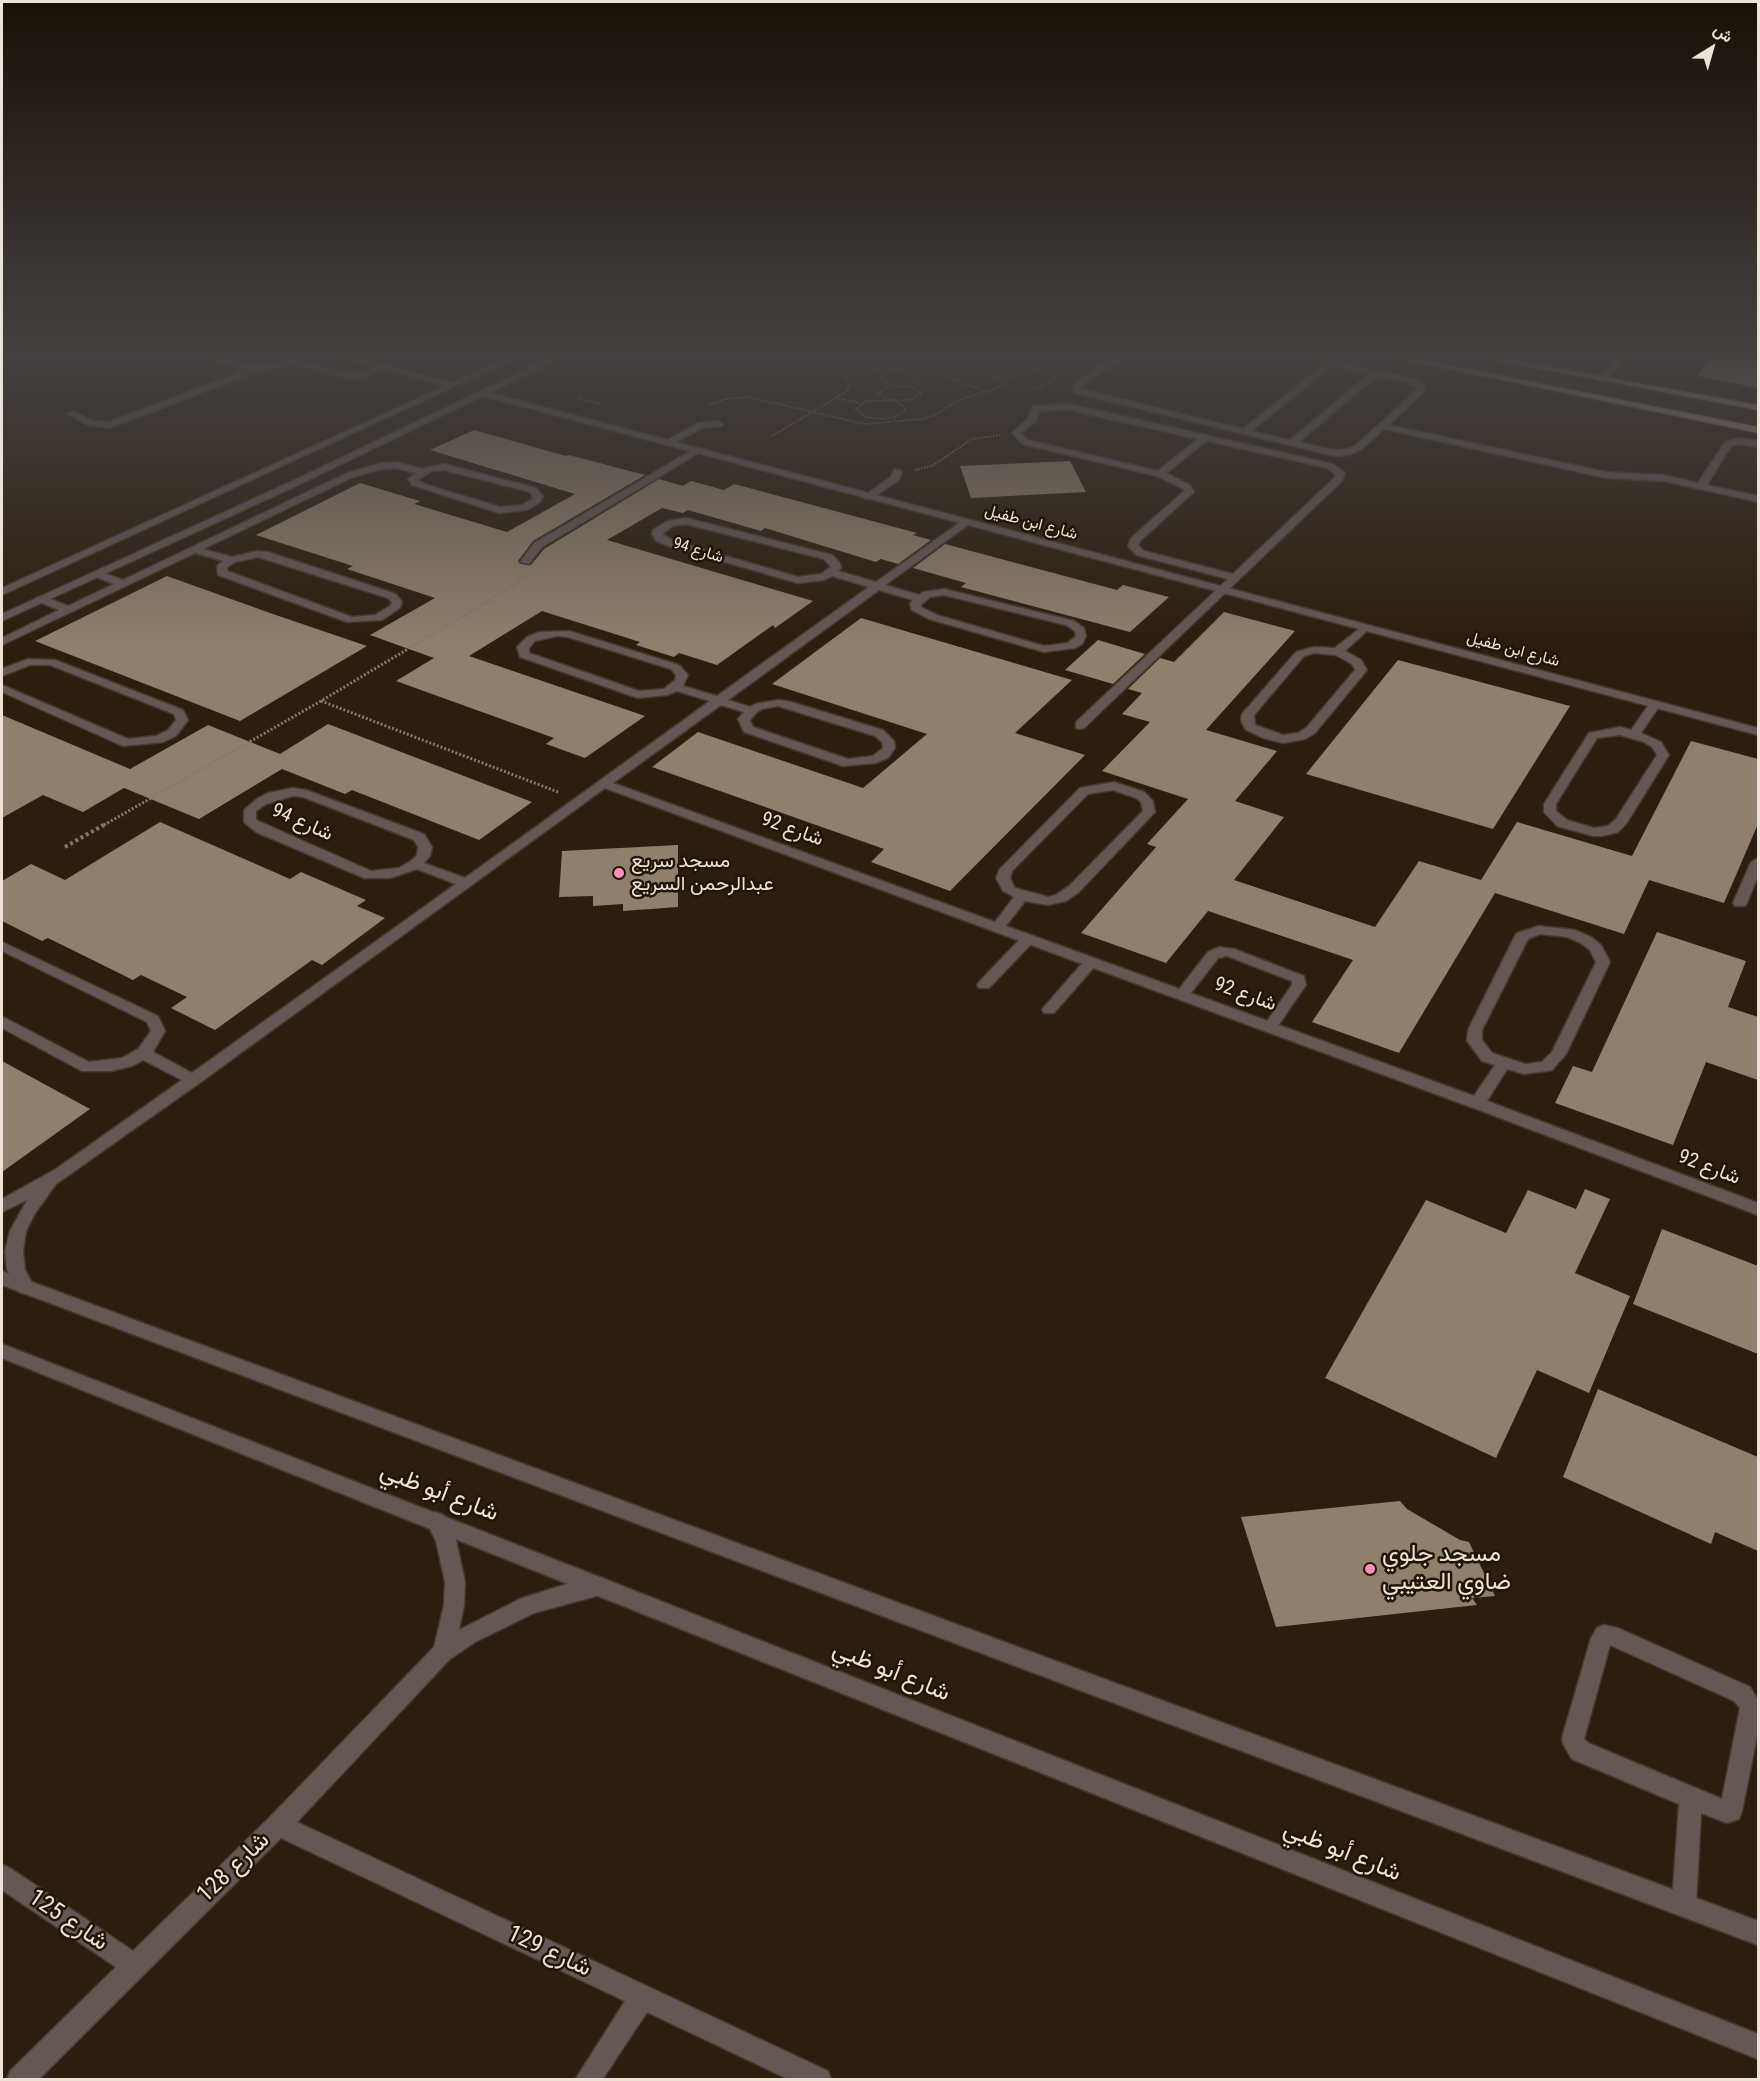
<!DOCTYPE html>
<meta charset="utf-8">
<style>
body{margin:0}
#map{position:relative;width:1760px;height:2081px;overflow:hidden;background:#2b1e0e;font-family:"Roboto Condensed",Vazirmatn,sans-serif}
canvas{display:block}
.frame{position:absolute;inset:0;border:3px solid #ece3d8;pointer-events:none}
.north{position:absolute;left:1682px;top:18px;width:60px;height:60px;-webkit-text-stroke:4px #211505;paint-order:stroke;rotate:37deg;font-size:16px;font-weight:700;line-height:24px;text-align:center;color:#ece3d8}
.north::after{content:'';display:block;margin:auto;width:21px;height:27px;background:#ece3d8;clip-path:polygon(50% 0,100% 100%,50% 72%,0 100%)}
</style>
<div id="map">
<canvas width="1760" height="2081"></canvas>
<div class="frame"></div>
<div class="north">ش</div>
</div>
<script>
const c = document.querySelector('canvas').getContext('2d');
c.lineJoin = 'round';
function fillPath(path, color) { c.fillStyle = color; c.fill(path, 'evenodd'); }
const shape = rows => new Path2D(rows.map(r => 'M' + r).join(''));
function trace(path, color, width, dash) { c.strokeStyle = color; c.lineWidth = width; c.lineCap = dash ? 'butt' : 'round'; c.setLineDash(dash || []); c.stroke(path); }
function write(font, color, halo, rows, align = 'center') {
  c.font = font + ' "Roboto Condensed",Vazirmatn,sans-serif'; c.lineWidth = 5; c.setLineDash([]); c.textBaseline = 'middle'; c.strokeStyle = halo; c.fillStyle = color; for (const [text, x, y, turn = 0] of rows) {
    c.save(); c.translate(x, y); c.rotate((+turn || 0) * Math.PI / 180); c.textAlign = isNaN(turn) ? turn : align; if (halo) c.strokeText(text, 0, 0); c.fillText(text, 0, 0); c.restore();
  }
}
fillPath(shape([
 [1713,354,1758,360,1758,388,1697,376],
 [474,430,566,456,569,455,645,475,533,541,518,561,520,564,531,565,544,549,659,479,683,486,691,481,724,490,734,484,917,533,913,535,931,540,898,564,881,559,876,562,765,528,761,531,688,510,683,513,662,508,607,540,813,601,775,628,773,625,717,665,679,653,674,657,636,645,640,642,542,611,469,656,645,716,585,758,546,744,554,738,396,681,434,658,370,635,435,598,347,569,353,566,256,535,360,483,420,501,414,504,507,532,575,494,430,450],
 [1070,461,1086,492,971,498,960,466],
 [945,544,1117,590,1123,585,1169,597,1130,632,961,587,966,583,913,568],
 [167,576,270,613,367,646,240,721,35,641],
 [1224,612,1295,631,1206,730,1277,751,1235,801,1284,817,1234,880,1375,927,1419,861,1481,880,1517,822,1632,856,1691,741,1758,759,1758,824,1724,903,1649,880,1624,934,1495,893,1399,1053,1312,1022,1353,960,1208,911,1166,963,1081,933,1156,847,1147,844,1188,799,1102,771,1150,722,1122,714,1142,693,1128,689,1160,658,1174,662],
 [861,618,1072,680,1015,733,1085,755,950,891,871,862,884,849,652,767,698,732,863,788,927,734,772,684],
 [1098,640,1145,654,1113,684,1065,670],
 [1398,660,1570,706,1493,829,1306,774],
 [2,715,130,769,208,725,280,754,328,724,532,802,479,840,352,790,345,794,282,769,199,819,124,788,83,812,43,795,2,818],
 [160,822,290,879,301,872,366,900,357,906,385,918,322,965,312,960,215,1030,171,1008,187,997,141,975,133,980,48,938,42,941,2,921,2,881,31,864,65,880],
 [678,845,678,907,623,911,623,904,593,906,593,896,559,897,562,851],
 [1657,932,1746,961,1728,1007,1758,1017,1758,1080,1706,1062,1673,1145,1555,1103,1573,1066,1592,1072],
 [2,1061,90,1109,2,1172],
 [1585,1189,1610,1199,1575,1273,1630,1296,1589,1393,1537,1370,1496,1458,1325,1378,1426,1200,1506,1233,1528,1190,1576,1209],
 [1662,1229,1758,1266,1758,1354,1633,1304],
 [1598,1389,1758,1457,1758,1551,1715,1532,1711,1544,1563,1477],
 [1400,1501,1407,1509,1460,1540,1469,1542,1495,1596,1472,1598,1477,1605,1276,1627,1241,1517]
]), '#8f806d');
const service = shape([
 [1118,354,1127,354,1082,386,1081,389,1243,429,1324,364,1298,354,1309,354,1349,365,1362,354,1371,354,1357,367,1415,379,1423,383,1426,390,1389,425,1606,472,1664,475,1698,483,1725,442,1738,438,1758,441,1758,447,1738,444,1731,446,1707,485,1758,496,1758,502,1664,481,1606,478,1384,429,1362,449,1349,455,1334,456,1075,393,1072,387,1076,382,1118,354],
 [1332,366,1369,374,1290,440,1251,431,1332,366],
 [1377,376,1409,383,1418,389,1356,445,1347,449,1334,450,1299,442,1377,376],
 [215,356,254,367,293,360,350,373,358,373,382,365,386,367,359,379,350,379,293,364,256,372,110,428,88,425,68,414,72,411,93,421,109,422,246,370,212,360,211,358,215,356],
 [1069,404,1333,464,1345,473,1342,481,1084,728,1080,729,1076,728,1076,722,1228,579,1136,555,1128,546,1131,538,1184,491,1183,489,1157,476,1022,444,1012,433,1028,419,1033,406,1069,404],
 [1069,410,1198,439,1158,471,1028,440,1021,433,1035,422,1040,411,1069,410],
 [1207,441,1327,468,1335,474,1334,478,1233,574,1144,551,1138,545,1140,541,1194,492,1190,485,1166,473,1207,441],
 [719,421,723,424,722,426,703,428,670,445,662,443,698,423,719,421],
 [694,449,702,451,542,547,529,564,520,562,534,543,694,449],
 [894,469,902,471,899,480,871,499,865,499,865,495,891,477,894,469],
 [1028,935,1033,936,1035,939,1033,942,989,988,979,988,977,985,979,982,1023,936,1028,935],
 [1219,947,1234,949,1304,976,1306,985,1275,1030,1265,1030,1263,1027,1292,985,1292,981,1227,956,1218,958,1187,998,1177,998,1175,995,1177,992,1208,952,1219,947],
 [1091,958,1098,962,1096,965,1054,1013,1044,1013,1042,1010,1044,1007,1086,959,1091,958],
 [1604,1625,1618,1628,1750,1687,1758,1700,1758,1731,1742,1811,1739,1819,1727,1823,1701,1813,1696,1904,1692,1912,1684,1916,1676,1912,1672,1904,1679,1804,1572,1759,1563,1744,1562,1738,1591,1638,1597,1628,1604,1625],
 [1610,1645,1734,1701,1740,1708,1722,1799,1588,1743,1584,1739,1610,1645]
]);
const minor = shape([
 [379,354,389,354,369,365,362,363,379,354],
 [1621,354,1629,354,1605,381,1599,381,1599,377,1621,354],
 [396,462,422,469,444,464,536,488,543,496,540,502,527,510,499,513,412,485,408,479,416,473,396,468,382,469,353,477,203,549,232,557,258,551,268,552,396,594,402,602,400,608,382,620,347,622,218,575,217,566,223,561,195,553,2,645,2,638,59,610,37,601,37,597,45,597,68,606,114,584,93,576,93,572,101,572,123,580,347,473,381,463,396,462],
 [444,470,530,492,533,499,522,505,500,507,427,485,418,480,432,471,444,470],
 [258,557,388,598,392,602,390,606,375,615,352,617,227,571,227,567,235,562,258,557],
 [686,518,832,555,840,563,841,568,838,571,876,582,962,521,968,521,968,525,885,585,919,595,923,592,944,589,1074,621,1084,628,1086,636,1082,644,1075,648,1044,652,929,619,912,610,910,604,913,600,879,590,728,700,750,707,755,704,778,700,791,702,883,730,894,741,895,748,888,758,876,763,843,766,744,732,738,719,744,712,721,705,613,783,995,922,1014,897,1003,891,996,878,999,870,1080,788,1114,782,1144,792,1153,801,1155,812,1079,892,1066,901,1048,905,1025,901,1006,926,1474,1096,1495,1065,1482,1061,1467,1041,1468,1030,1515,936,1517,933,1539,926,1575,930,1591,937,1601,945,1610,962,1566,1054,1552,1070,1547,1071,1524,1074,1507,1069,1487,1101,1758,1203,1758,1215,1471,1107,605,788,198,1084,56,1184,35,1213,26,1231,23,1251,25,1270,34,1287,31,1292,25,1294,19,1292,7,1270,5,1251,10,1231,27,1200,2,1212,2,1199,56,1169,182,1080,143,1060,132,1066,111,1071,82,1071,2,1028,2,1017,7,1019,89,1062,122,1058,138,1049,151,1031,147,1022,2,951,2,942,158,1016,165,1031,153,1052,192,1073,456,884,417,869,390,878,364,878,256,832,244,822,244,810,258,798,268,793,293,788,306,790,424,834,432,847,430,856,424,863,465,878,710,701,677,691,667,695,638,698,520,657,517,647,527,637,539,632,569,631,679,665,688,675,683,686,717,696,869,587,832,576,824,580,798,583,666,545,656,541,652,534,653,530,667,521,686,518],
 [686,524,824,559,831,567,821,574,798,577,674,541,662,534,673,526,686,524],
 [944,595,1066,625,1075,631,1076,636,1068,643,1044,646,937,615,921,607,921,605,930,597,944,595],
 [557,636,568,637,671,669,676,675,675,680,664,689,639,691,529,653,529,648,535,641,557,636],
 [778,706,875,736,882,742,883,748,873,756,848,759,753,727,750,720,756,713,762,709,778,706],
 [1113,790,1136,798,1141,802,1143,811,1069,886,1056,895,1048,897,1015,888,1010,878,1012,871,1088,794,1113,790],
 [293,796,303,797,414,840,418,847,417,855,411,861,399,868,371,871,256,820,256,811,266,804,293,796],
 [1540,934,1567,937,1581,943,1590,950,1596,962,1552,1052,1542,1062,1525,1064,1492,1053,1482,1040,1482,1030,1528,939,1540,934],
 [1364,625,1369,628,1368,630,1345,651,1361,660,1367,670,1315,733,1305,739,1283,743,1263,738,1246,730,1241,721,1242,714,1296,652,1314,647,1335,648,1364,625],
 [1314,653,1336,655,1352,664,1355,670,1307,727,1298,733,1283,735,1255,725,1254,715,1304,656,1314,653],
 [28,659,55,660,183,710,188,720,176,736,163,742,123,746,2,692,2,685,128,739,156,736,168,730,176,720,174,714,50,665,30,665,2,676,2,669,28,659],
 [1654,702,1660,705,1641,733,1661,742,1669,755,1626,824,1618,832,1602,836,1593,836,1557,826,1544,812,1544,804,1589,733,1620,727,1631,730,1650,703,1654,702],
 [1620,735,1644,742,1652,747,1657,755,1616,819,1608,826,1594,828,1567,820,1556,811,1556,804,1597,738,1620,735],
 [1758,858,1758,876,1747,903,1745,906,1735,906,1733,903,1751,862,1758,858],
 [436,1512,443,1515,456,1540,465,1582,464,1605,459,1630,522,1598,564,1585,600,1577,607,1580,610,1586,607,1592,600,1595,534,1613,475,1642,450,1659,297,1822,828,2071,831,2080,790,2080,647,2012,602,2080,575,2080,625,2001,281,1838,38,2080,7,2080,10,2071,116,1967,2,1890,2,1865,10,1868,133,1951,270,1817,434,1647,444,1605,445,1582,436,1541,426,1521,429,1515,436,1512]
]);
const tertiary = shape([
 [327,354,340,354,452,383,515,354,525,354,2,595,2,588,445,386,327,354],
 [558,354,568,354,490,393,1758,728,1758,735,483,396,294,487,2,621,2,614,288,483,558,354],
 [2,1271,1758,1921,1758,1945,2,1285,2,1271],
 [2,1344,607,1580,1758,2034,1758,2059,2,1358,2,1344]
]);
const primary = shape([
 [1377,354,1392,354,1758,427,1758,433,1377,354],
 [1463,354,1479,354,1758,405,1758,410,1463,354]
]);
trace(service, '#463a2a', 3);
trace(minor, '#463a2a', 3);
trace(tertiary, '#463a2a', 3);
trace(primary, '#463a2a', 3);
trace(shape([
 [863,354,875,358],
 [934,354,939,370,946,377,988,392],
 [966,354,981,362,979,369,983,373,1005,382],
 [575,369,607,354],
 [899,370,908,367,909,362,889,356,872,360,868,364,878,370,905,371,920,376,920,381,907,385],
 [886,372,881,375,880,379,892,385],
 [1035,390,1062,373],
 [578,398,602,405],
 [836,398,860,403],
 [889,400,878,393,890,386,911,387,921,394,910,400,866,401,856,409,866,417,881,419,896,417,906,409,896,401],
 [709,405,726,399,748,397,864,424,923,419,937,414,957,401,997,388,1016,374,1051,366,1075,354],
 [772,436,847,391,850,384,841,371,840,364,857,354],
 [915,470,932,466,972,439,1001,435]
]), '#84796b', 2, [1.5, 1.5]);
trace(shape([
 [321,701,558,792],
 [104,825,321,701,518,583,520,577]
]), '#84796b', 3, [2, 2]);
trace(shape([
 [65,847,107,823]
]), '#84796b', 4, [3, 3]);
fillPath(service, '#645857');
fillPath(minor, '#645857');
fillPath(tertiary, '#645857');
fillPath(primary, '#a78f8d');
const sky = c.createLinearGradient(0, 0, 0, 645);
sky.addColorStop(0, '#181008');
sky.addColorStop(0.55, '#444141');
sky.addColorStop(1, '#44414100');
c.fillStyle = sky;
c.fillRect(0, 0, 1760, 645);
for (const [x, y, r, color] of [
 [619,873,6,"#fe8ebe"],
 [1370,1569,6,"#fe8ebe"]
]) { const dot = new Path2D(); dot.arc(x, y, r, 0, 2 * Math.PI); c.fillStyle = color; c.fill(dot); trace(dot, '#211505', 2); }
write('16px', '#ece3d8', '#211505', [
 ["شارع ابن طفيل",1031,523,15],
 ["شارع 94",698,551,17],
 ["شارع ابن طفيل",1513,650,15]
]);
write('20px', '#ece3d8', '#211505', [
 ["شارع 94",302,823,24],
 ["شارع 92",792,830,20],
 ["شارع 92",1245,995,20],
 ["شارع 92",1709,1168,21]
]);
write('20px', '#ece3d8', '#211505', [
 ["مسجد سريع",631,862],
 ["عبدالرحمن السريع",631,885]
], 'left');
write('24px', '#ece3d8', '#211505', [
 ["شارع أبو ظبي",439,1493,21],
 ["شارع أبو ظبي",891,1672,22],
 ["شارع أبو ظبي",1342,1852,22],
 ["شارع 128",234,1868,-44],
 ["شارع 125",68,1921,34],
 ["شارع 129",549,1952,25]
]);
write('24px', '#ece3d8', '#211505', [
 ["مسجد جلوي",1382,1555],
 ["ضاوي العتيبي",1382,1583]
], 'left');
</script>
